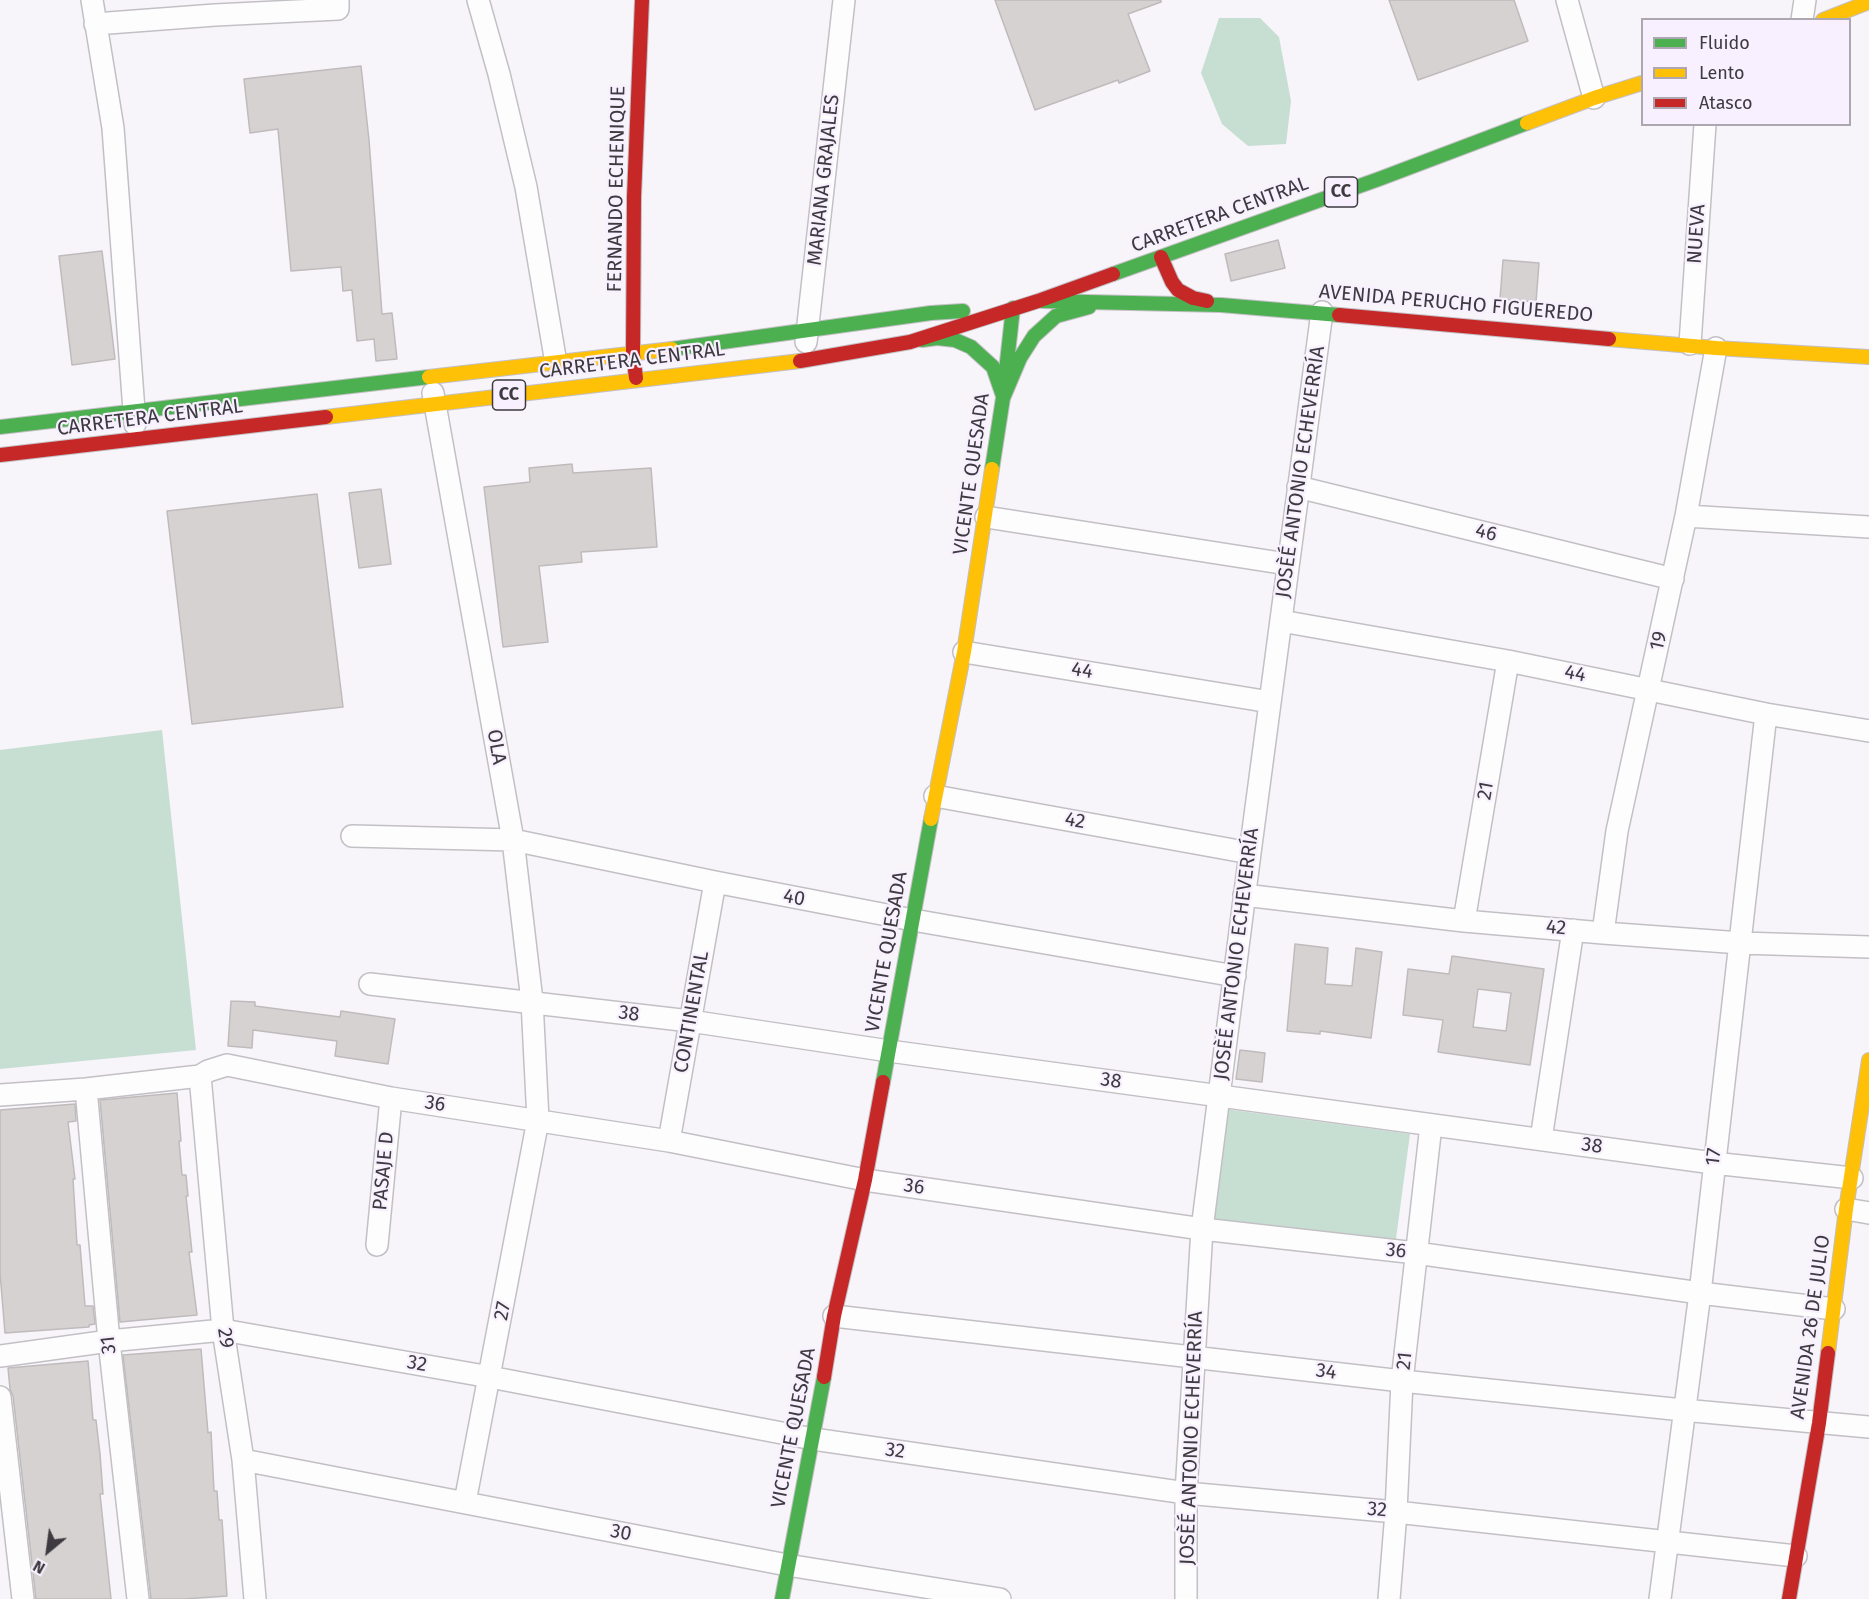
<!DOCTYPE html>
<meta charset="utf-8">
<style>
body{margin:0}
#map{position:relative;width:1869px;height:1599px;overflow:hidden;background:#f7f4fa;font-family:"Fira Sans",sans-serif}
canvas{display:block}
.legend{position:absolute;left:1641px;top:18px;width:210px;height:108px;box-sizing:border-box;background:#f8f0fe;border:2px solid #ada7b2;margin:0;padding:8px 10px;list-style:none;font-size:18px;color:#3d3a40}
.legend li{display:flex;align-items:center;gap:12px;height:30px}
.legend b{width:30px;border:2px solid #ada7b2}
.north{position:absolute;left:18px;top:1521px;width:60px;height:60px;-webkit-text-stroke:4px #f8f0fe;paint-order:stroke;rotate:209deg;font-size:16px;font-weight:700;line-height:24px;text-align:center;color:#3d3a40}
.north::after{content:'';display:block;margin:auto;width:21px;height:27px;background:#3d3a40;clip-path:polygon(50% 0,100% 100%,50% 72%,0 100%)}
</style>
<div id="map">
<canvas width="1869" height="1599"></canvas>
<ul class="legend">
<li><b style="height:8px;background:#4caf50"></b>Fluido</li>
<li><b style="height:8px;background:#ffc107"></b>Lento</li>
<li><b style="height:8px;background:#c62828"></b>Atasco</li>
</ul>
<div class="north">N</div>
</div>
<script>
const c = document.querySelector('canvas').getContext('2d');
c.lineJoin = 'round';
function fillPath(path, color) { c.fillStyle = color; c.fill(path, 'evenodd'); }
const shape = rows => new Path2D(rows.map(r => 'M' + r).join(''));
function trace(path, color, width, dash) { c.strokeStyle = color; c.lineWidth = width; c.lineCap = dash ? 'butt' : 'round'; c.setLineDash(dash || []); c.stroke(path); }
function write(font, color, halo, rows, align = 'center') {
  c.font = font + ' "Fira Sans",sans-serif'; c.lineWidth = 4.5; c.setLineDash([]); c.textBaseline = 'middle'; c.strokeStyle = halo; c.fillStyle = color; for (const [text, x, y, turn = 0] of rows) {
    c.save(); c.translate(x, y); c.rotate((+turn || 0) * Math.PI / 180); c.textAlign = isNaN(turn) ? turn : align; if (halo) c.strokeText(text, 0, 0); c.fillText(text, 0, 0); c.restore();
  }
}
fillPath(shape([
 [1219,18,1260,18,1279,37,1291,101,1286,144,1248,146,1222,124,1201,73],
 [162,730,196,1050,0,1069,0,750],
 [1225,1109,1410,1134,1395,1246,1211,1221]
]), '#c6dfd2');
const building = shape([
 [995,0,1161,0,1161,2,1128,14,1150,71,1119,83,1118,80,1035,110,995,0],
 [1389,0,1514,0,1528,41,1418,80,1389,0],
 [361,66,369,140,382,314,392,313,397,359,376,361,374,339,357,341,352,290,343,291,341,267,291,271,278,129,250,133,244,79,361,66],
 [1278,240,1285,268,1231,281,1225,254,1278,240],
 [102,251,115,359,72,365,59,256,102,251],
 [1503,260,1539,263,1536,302,1500,299,1503,260],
 [572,464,573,473,651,468,657,547,581,552,582,562,539,566,548,642,503,647,484,487,530,482,529,468,572,464],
 [381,489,391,564,359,568,349,493,381,489],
 [317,494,343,707,192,724,167,511,317,494],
 [1295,944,1328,948,1325,984,1352,986,1356,948,1382,952,1371,1038,1320,1031,1320,1034,1287,1031,1295,944],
 [1452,956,1544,969,1530,1065,1438,1052,1443,1020,1403,1015,1408,969,1449,974,1452,956],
 [1478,989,1511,993,1506,1031,1473,1027,1478,989],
 [231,1001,255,1002,255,1006,340,1017,341,1011,395,1019,388,1064,335,1056,337,1041,253,1030,252,1048,228,1046,231,1001],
 [1240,1050,1265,1053,1262,1082,1236,1079,1240,1050],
 [177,1093,181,1141,179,1141,182,1175,186,1175,188,1196,186,1196,192,1252,189,1252,197,1315,120,1322,100,1100,177,1093],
 [75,1104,76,1121,68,1122,75,1179,73,1179,77,1245,80,1245,85,1306,93,1306,95,1324,89,1325,89,1327,5,1333,0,1273,0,1110,75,1104],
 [201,1349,208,1433,211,1432,214,1491,217,1491,219,1520,222,1520,227,1596,184,1599,151,1599,123,1355,201,1349],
 [88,1361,93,1420,96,1420,100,1454,103,1494,100,1494,111,1599,36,1599,13,1396,10,1389,8,1368,88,1361]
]);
fillPath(building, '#d6d2d2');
trace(building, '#bfbbbc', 1.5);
const street = shape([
 [92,0,113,128,135,424],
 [478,0,499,74,526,187,556,363],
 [1567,0,1594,98],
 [1802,20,1805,0],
 [95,24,215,15,338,9,338,0],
 [806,342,844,0],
 [1690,344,1705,124],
 [433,393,513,840,532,1001,538,1120,465,1502],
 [1298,487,1673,579],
 [1686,516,1869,527],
 [986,517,1287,564],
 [1281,621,1508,661,1766,714,1869,731],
 [964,652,1270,702],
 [935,796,1250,853],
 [352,836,513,840,715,882,913,920,1235,976],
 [1244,895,1464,921,1603,933,1741,943,1869,947],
 [1464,921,1508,661],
 [1603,933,1617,831,1686,516,1716,348],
 [370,984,690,1021,889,1051,1713,1163,1852,1178],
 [200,1076,223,1330,243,1460,255,1599],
 [86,1089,109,1341,138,1599],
 [0,1095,86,1089,200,1076,208,1071,227,1065,391,1098,669,1141,865,1180,1202,1229,1416,1253,1700,1293,1834,1309],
 [1541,1139,1573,930],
 [669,1141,715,882],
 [1846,1209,1869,1213],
 [377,1245,391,1098],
 [834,1316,1402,1381,1683,1410,1869,1427],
 [0,1356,109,1341,223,1330,490,1377,813,1439,1186,1493,1396,1512,1796,1556],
 [0,1397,23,1599],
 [243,1460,787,1565,1000,1599],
 [1186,1599,1186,1493,1202,1229,1250,853,1322,312],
 [1389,1599,1396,1512,1402,1381,1431,1125],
 [1660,1599,1700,1293,1766,714]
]);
const fast = shape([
 [1113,274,1379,179,1527,123],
 [1042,301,1221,305,1339,315],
 [922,340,937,338,955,340,971,347,993,367,1003,396],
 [672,349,931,313,963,311],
 [1003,398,1020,358,1034,336,1056,316,1089,307],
 [0,427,429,377],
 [992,469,1003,398,1013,308],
 [883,1082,931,819],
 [782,1599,824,1377]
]);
const slow = shape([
 [1823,20,1869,2],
 [1527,123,1594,98,1642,83],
 [1609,339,1716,348,1869,357],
 [429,377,672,349],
 [326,417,800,361],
 [931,819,964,652,992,469],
 [1828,1353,1846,1209,1869,1060]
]);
const jam = shape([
 [1161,257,1172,282,1178,290,1193,298,1207,301],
 [1339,315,1609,339],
 [800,361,910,342,1038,301,1113,274],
 [636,378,633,354,634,197,642,0],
 [0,455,326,417],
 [824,1377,834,1316,865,1180,883,1082],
 [1789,1599,1819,1423,1828,1353]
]);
trace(street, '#c3c0c5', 24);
trace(fast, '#c3c0c5', 16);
trace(slow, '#c3c0c5', 16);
trace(jam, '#c3c0c5', 16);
trace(street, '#fefdfe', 21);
trace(fast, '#4caf50', 14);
trace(slow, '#ffc107', 14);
trace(jam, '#c62828', 14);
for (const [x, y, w] of [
 [1341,192,33],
 [509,395,33]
]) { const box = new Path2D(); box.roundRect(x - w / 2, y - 15, w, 30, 4.5); c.fillStyle = '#f8f0fe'; c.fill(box); trace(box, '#3d3a40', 1.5); }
write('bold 18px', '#3d3a40', null, [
 ["CC",1341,192],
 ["CC",509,395]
]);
write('20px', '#3d3a40', '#f8f0fe', [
 ["MARIANA GRAJALES",824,180,-84],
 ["FERNANDO ECHENIQUE",617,189,-89],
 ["CARRETERA CENTRAL",1220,215,-20],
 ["NUEVA",1697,234,-86],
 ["AVENIDA PERUCHO FIGUEREDO",1456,304,5],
 ["CARRETERA CENTRAL",632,361,-7],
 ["CARRETERA CENTRAL",150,418,-7],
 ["JOSÈÉ ANTONIO ECHEVERRÍA",1301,472,-82],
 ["VICENTE QUESADA",972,474,-82],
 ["46",1486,533,14],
 ["19",1659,641,-77],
 ["44",1082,671,9],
 ["44",1575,674,11],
 ["OLA",496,747,80],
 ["21",1486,791,-80],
 ["42",1075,821,10],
 ["40",794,898,11],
 ["42",1556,928,5],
 ["VICENTE QUESADA",887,952,-80],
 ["JOSÈÉ ANTONIO ECHEVERRÍA",1237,954,-83],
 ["CONTINENTAL",692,1012,-80],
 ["38",629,1014,7],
 ["38",1111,1081,8],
 ["36",435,1104,9],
 ["38",1592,1146,8],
 ["17",1714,1157,-83],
 ["PASAJE D",384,1171,-85],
 ["36",914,1187,8],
 ["36",1396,1251,6],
 ["27",503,1311,-79],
 ["AVENIDA 26 DE JULIO",1811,1327,-82],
 ["29",225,1338,82],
 ["31",109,1345,-96],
 ["21",1405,1361,-84],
 ["32",417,1364,10],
 ["34",1326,1372,7],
 ["VICENTE QUESADA",794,1428,-79],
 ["JOSÈÉ ANTONIO ECHEVERRÍA",1192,1438,-88],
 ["32",895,1451,8],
 ["32",1377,1510,5],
 ["30",621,1533,11]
]);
</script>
